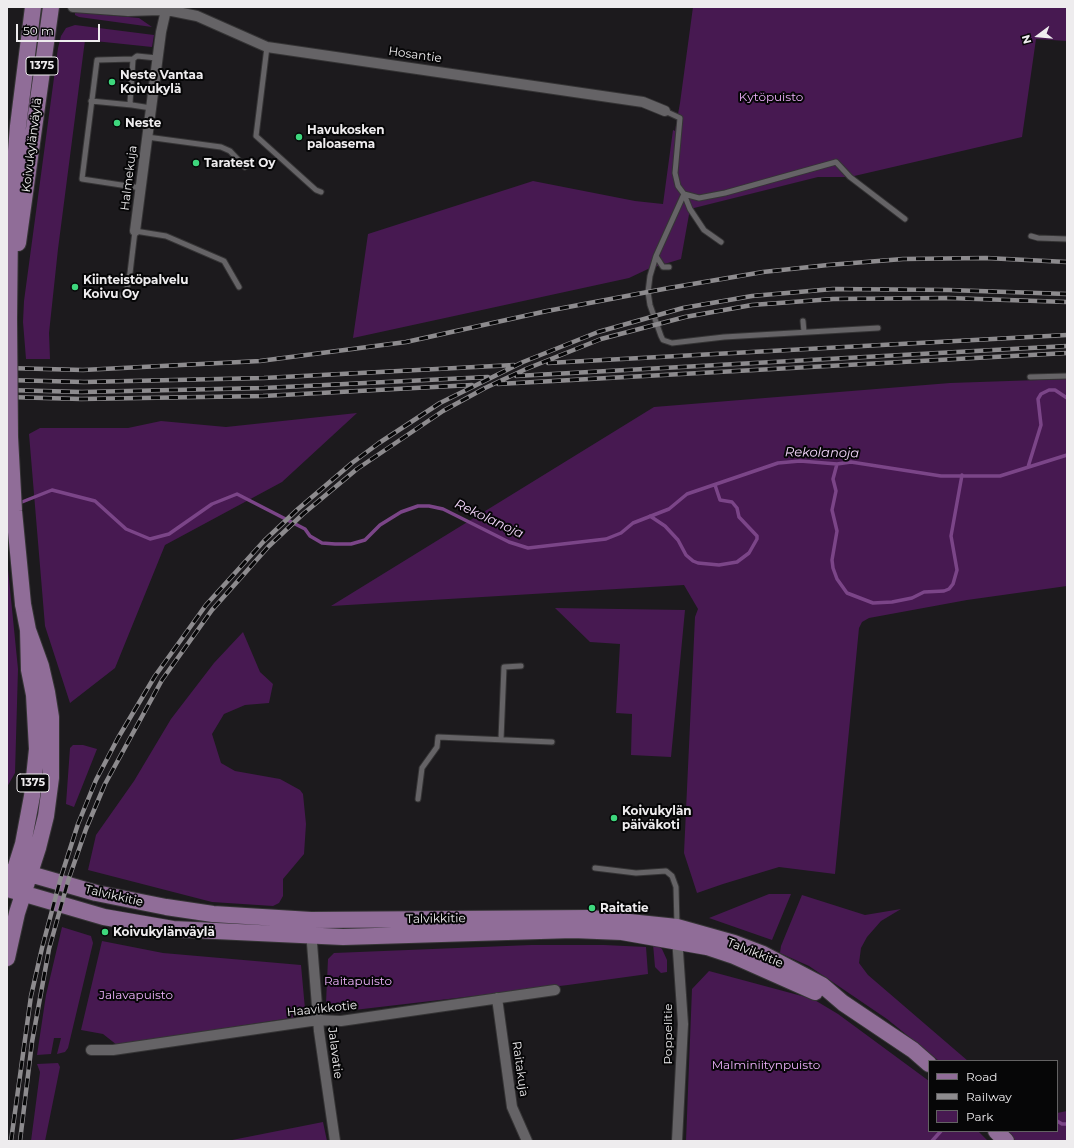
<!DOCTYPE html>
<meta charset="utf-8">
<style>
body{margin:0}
#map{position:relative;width:1074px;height:1148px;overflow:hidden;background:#1c1a1d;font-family:Montserrat,sans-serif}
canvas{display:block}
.frame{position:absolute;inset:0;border:8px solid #eeecee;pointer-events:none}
.legend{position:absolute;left:928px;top:1060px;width:130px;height:72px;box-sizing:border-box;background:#060607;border:1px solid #636263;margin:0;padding:5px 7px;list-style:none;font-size:12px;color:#eeecee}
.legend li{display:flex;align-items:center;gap:8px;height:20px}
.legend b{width:20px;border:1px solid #636263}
.north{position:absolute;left:1018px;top:16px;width:40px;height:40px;-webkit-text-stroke:3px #060607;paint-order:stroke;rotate:254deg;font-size:11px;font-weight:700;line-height:16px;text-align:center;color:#eeecee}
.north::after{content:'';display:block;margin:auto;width:14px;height:18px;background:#eeecee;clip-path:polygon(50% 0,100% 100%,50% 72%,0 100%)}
.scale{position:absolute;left:16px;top:24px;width:84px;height:18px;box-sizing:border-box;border:2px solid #eeecee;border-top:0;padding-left:5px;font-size:12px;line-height:14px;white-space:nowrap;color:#eeecee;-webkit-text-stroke:3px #060607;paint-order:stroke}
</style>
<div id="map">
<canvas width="1074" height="1148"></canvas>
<div class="frame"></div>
<ul class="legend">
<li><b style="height:5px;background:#906d98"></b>Road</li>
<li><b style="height:5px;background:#8d8b8e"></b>Railway</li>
<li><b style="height:11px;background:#471951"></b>Park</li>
</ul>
<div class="north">N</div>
<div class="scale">50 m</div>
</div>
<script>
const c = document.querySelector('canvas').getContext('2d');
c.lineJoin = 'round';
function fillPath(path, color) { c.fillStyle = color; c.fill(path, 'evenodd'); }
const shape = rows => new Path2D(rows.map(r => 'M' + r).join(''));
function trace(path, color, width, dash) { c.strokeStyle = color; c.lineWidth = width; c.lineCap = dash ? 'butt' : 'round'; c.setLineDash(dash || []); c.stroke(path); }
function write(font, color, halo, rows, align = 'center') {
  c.font = font + ' Montserrat,sans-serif'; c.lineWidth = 4; c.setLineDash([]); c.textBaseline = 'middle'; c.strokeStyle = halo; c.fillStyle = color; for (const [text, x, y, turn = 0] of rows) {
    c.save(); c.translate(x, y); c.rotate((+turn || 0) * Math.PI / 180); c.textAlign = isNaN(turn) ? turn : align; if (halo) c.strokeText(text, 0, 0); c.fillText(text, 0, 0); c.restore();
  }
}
fillPath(shape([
 [693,7,1067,7,1067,41,1036,39,1022,137,850,177,818,177,690,209,681,259,648,269,629,278,353,338,368,234,533,181,635,201,663,204,673,130,675,131,680,103],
 [75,12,139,18,152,27,79,17,75,15],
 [75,25,154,35,152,47,85,40,58,249,49,333,50,359,26,359,23,322,24,301,58,48,61,36,66,28],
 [1067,379,1067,586,967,600,869,618,862,622,859,628,835,874,779,867,723,884,697,893,684,853,695,617,698,609,684,585,331,606,654,407,950,383],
 [357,413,282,482,165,545,115,668,70,703,45,626,29,434,40,428,128,428,161,421,226,427],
 [7,559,18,669,15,773,7,787],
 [555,608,685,610,671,757,631,755,632,714,616,713,620,644,590,642],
 [243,632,260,672,273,684,269,703,245,705,224,714,212,734,221,763,235,771,280,779,300,790,303,794,306,824,304,854,283,879,283,896,279,903,273,906,212,902,88,870,96,835,134,781,171,719,214,663],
 [73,745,83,745,97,749,74,807,66,804,70,748],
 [769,894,791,894,772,940,709,918],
 [802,895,865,915,901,909,881,921,867,937,861,948,859,963,868,975,968,1061,939,1061,887,1019,809,966,780,953,781,946],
 [62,927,91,936,93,943,68,1048,65,1052,57,1054,61,1038,54,1038,51,1054,37,1055,46,995],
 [102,941,163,953,301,965,305,1009,297,1017,117,1045,103,1034,81,1030],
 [653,944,657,944,662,949,667,960,667,972,661,973,655,967],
 [531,945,604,945,646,947,648,974,568,985,337,1012,331,1009,326,1003,328,959,334,953],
 [709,971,813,999,838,1014,929,1081,929,1131,978,1131,988,1141,686,1141,692,989],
 [58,1063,60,1067,58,1077,45,1141,31,1141,40,1072,37,1064],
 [1067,1111,1067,1141,1016,1141,1006,1131,1057,1131,1057,1113],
 [323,1122,327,1141,227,1141]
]), '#471951');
trace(shape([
 [837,464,833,479,836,491,832,510,837,531,832,560,833,568,837,579,847,593,873,603,892,602,912,598,924,592,944,591,949,589,953,584,957,570,951,536,962,475],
 [1028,467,1041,425,1038,399,1041,394,1049,390,1055,390,1067,398],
 [17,504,52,490,95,501,126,529,150,539,169,534,212,504,237,494,305,529,310,536,322,543,335,544,351,544,365,540,380,525,401,512,418,506,429,506,443,509,509,542,528,548,606,539,621,533,633,523,669,509,687,494,778,463,800,461,837,464,851,462,941,476,1000,476,1067,455],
 [650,516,665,526,678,540,686,555,693,561,698,563,719,565,737,562,749,553,757,539,757,536,739,517,737,508,732,502,720,500,715,485],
 [1057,1121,1062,1124,1067,1124],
 [932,1141,941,1131]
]), '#7b4588', 3.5);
const lane = shape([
 [267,47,256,136,316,190,321,192],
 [133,59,97,60,82,179,141,188],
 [91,101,132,105],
 [151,108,132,105,130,103,133,59,137,56,157,58],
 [665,111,680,118,675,173,678,186,684,194,699,198,725,193,836,162,850,177,905,219],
 [147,137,221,147,230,151,245,167],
 [684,194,690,209,704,230,721,242],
 [1031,236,1038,238,1067,239],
 [656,256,650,276,648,292,650,305,661,336,663,340,672,343,724,337,878,328],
 [669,267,663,267,656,256,684,194],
 [90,294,123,295,126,293,130,273,135,231,166,236,224,261,239,287],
 [803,321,804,332],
 [1030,377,1067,376],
 [501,739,504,667,521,666],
 [418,799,422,768,437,747,438,737,552,742],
 [595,868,636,873,666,871,672,876,676,887,677,925]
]);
const street = shape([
 [73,7,128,11,160,10],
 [152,7,197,16,267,47,643,102,665,111],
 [135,231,161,32,166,10],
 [311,931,319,1031,335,1141],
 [497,998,512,1107,527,1141],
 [91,1050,113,1050,318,1020,341,1021,555,990],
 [677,1141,683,1024,677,937]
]);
const primary = shape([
 [18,243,51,7],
 [9,319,10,227,18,126,33,7],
 [15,868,30,874,96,893,166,907,213,914,311,920,591,918,677,927,734,943,763,954,822,985,843,1003,913,1050,929,1064],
 [12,879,23,844,32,796,37,749,34,695,29,670,28,630,23,604],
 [8,889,104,917,173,929,343,937,573,930,622,932,707,947,734,956,815,992],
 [7,958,17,913,38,848,46,816,51,778,51,717,47,692,41,666,28,630],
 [996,1131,1006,1141]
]);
trace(lane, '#353435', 7);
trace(street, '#353435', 12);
trace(primary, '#353435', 18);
trace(lane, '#656366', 5);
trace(street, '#656366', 10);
trace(primary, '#906d98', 16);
const rail = shape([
 [548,363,1067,335],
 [7,368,83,370,260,361,406,342,547,311,669,288,763,272,828,265,903,259,986,258,1067,262],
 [516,376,1067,346],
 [7,380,84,382,264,378,514,365],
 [498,384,1067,353],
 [7,390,82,392,264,388,488,377],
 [7,397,81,399,263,396,472,385],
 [11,1141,31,996,42,948,61,877,78,824,96,780,118,738,155,676,206,605,264,541,298,509,352,463,379,443,440,403,523,362,598,332,683,308,752,296,833,289,949,290,1067,294],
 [20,1141,32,1042,49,949,68,881,86,829,105,784,162,680,212,610,269,546,303,514,357,469,443,411,485,388,526,369,601,339,685,317,752,305,833,299,948,298,1067,302]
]);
trace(rail, '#8d8b8e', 4.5);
trace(rail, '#060607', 3, [9]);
const primaryBridge = shape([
 [9,319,10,437,14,511,23,604]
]);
trace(primaryBridge, '#353435', 18, []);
trace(primaryBridge, '#906d98', 16);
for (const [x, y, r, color] of [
 [112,82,4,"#3ed77d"],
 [117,123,4,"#3ed77d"],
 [299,137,4,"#3ed77d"],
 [196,163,4,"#3ed77d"],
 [75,287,4,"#3ed77d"],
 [614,818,4,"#3ed77d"],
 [592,908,4,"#3ed77d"],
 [105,932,4,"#3ed77d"]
]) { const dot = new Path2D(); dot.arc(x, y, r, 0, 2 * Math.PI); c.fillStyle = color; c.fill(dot); trace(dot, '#060607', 1.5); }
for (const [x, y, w] of [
 [42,66,32],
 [33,783,32]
]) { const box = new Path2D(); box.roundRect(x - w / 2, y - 9, w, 18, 3); c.fillStyle = '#060607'; c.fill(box); trace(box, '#eeecee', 1); }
write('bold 11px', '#eeecee', null, [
 ["1375",42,66],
 ["1375",33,783]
]);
write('12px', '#eeecee', '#060607', [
 ["Hosantie",415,55,8],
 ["Koivukylänväylä",32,145,-83],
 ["Halmekuja",129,178,-83],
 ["Talvikkitie",114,896,13],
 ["Talvikkitie",436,919,-1],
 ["Talvikkitie",755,953,22],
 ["Haavikkotie",322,1009,-6],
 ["Poppelitie",668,1034,-90],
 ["Jalavatie",335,1053,83],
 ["Raitakuja",520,1069,82]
]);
write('bold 12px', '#eeecee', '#060607', [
 ["Neste Vantaa",120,75],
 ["Koivukylä",120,89],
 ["Neste",125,123],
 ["Havukosken",307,130],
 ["paloasema",307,144],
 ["Taratest Oy",204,163],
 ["Kiinteistöpalvelu",83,280],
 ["Koivu Oy",83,294],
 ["Koivukylän",622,811],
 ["päiväkoti",622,825],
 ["Raitatie",600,908],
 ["Koivukylänväylä",113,932]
], 'left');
write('12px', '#edb1fb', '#060607', [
 ["Kytöpuisto",771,97],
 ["Raitapuisto",358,981],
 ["Jalavapuisto",136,995],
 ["Malminiitynpuisto",766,1065]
]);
write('italic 13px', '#f6d8fd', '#060607', [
 ["Rekolanoja",822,453,1],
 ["Rekolanoja",489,519,25]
]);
</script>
